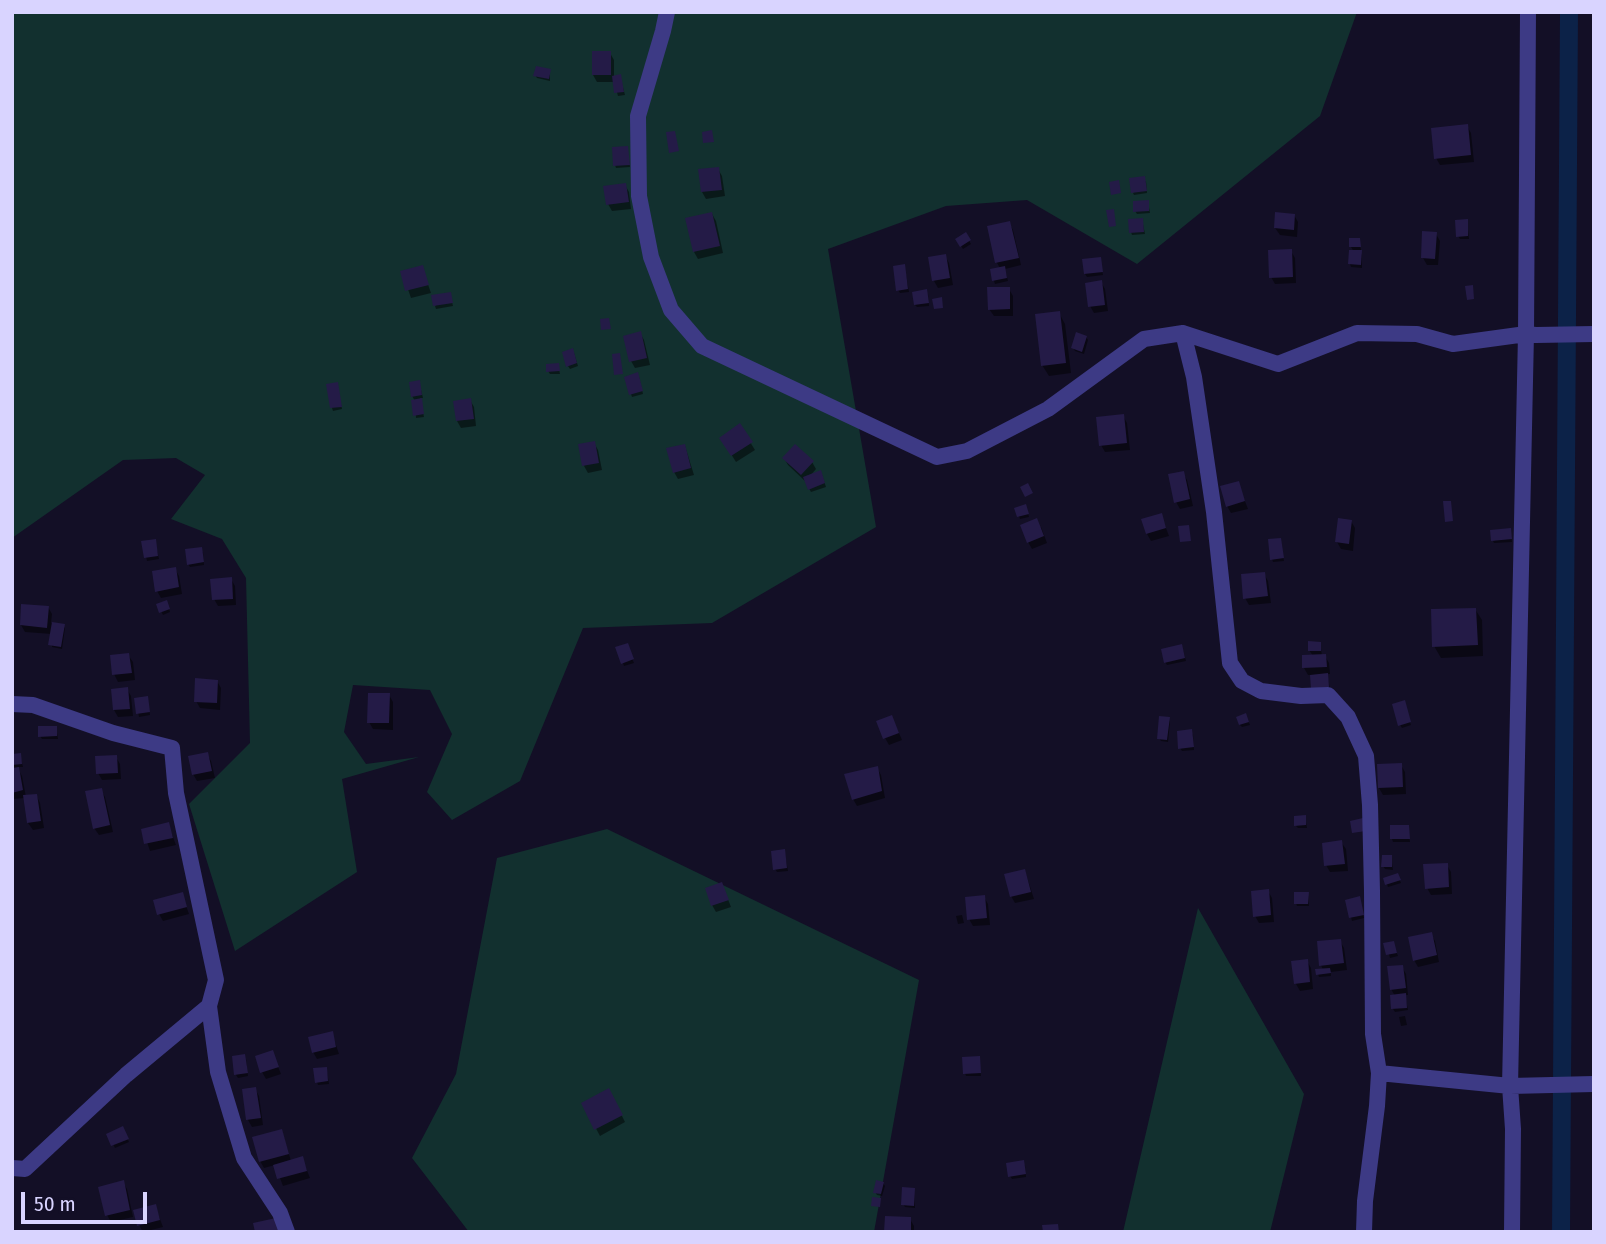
<!DOCTYPE html>
<style>
body{margin:0}
#map{position:relative;width:1606px;height:1244px;overflow:hidden;background:#130f26;font-family:"Fira Sans Condensed",sans-serif}
canvas{display:block}
.frame{position:absolute;inset:0;border:14px solid #d9d4ff;pointer-events:none}
.scale{position:absolute;left:21px;top:1192px;width:126px;height:32px;box-sizing:border-box;border:4px solid #d9d4ff;border-top:0;padding-left:9px;font-size:21px;line-height:24px;white-space:nowrap;color:#d9d4ff;-webkit-text-stroke:5px #130f26;paint-order:stroke}
</style>
<div id="map">
<canvas width="1606" height="1244"></canvas>
<div class="frame"></div>
<div class="scale">50 m</div>
</div>
<script>
const c = document.querySelector('canvas').getContext('2d');
c.lineJoin = 'round';
function fillPath(path, color) { c.fillStyle = color; c.fill(path, 'evenodd'); }
const shape = rows => new Path2D(rows.map(r => 'M' + r).join(''));
function trace(path, color, width, dash) { c.strokeStyle = color; c.lineWidth = width; c.lineCap = dash ? 'butt' : 'round'; c.setLineDash(dash || []); c.stroke(path); }
fillPath(shape([
 [12,12,1357,12,1320,116,1137,264,1027,200,946,206,828,249,876,527,712,623,583,628,520,781,452,820,427,792,452,734,430,690,353,685,344,732,366,764,419,757,342,779,357,872,235,951,189,804,250,743,246,578,222,539,171,519,205,475,176,458,123,460,12,538],
 [607,829,919,980,874,1232,469,1232,412,1158,456,1074,497,858],
 [1198,908,1304,1094,1270,1232,1123,1232]
]), '#12302f');
fillPath(shape([
 [610,53,614,60,614,77,620,76,625,95,618,96,614,82,597,82,593,75],
 [550,71,550,81,537,78,535,75],
 [1467,126,1471,133,1474,162,1440,165,1436,158],
 [627,148,630,167,616,168,615,165],
 [718,169,722,176,725,196,706,199,702,192],
 [1146,181,1147,193,1134,195,1133,193],
 [625,185,629,192,631,209,612,211,608,204],
 [1148,202,1150,213,1137,214,1135,211],
 [712,214,716,221,723,253,698,259,694,252],
 [1294,215,1298,222,1297,237,1280,235,1275,228],
 [1142,219,1145,234,1132,235,1131,232],
 [1467,221,1469,239,1460,239,1458,236],
 [1009,223,1013,230,1021,265,1005,269,1008,281,995,284,994,281,1000,268,997,263],
 [965,234,971,244,963,249,957,239],
 [1436,234,1440,241,1438,265,1427,265,1423,258],
 [1359,239,1361,250,1359,250,1362,255,1362,268,1351,267,1350,264,1354,252,1351,247],
 [1291,251,1295,258,1296,283,1275,284,1271,277],
 [945,256,949,263,953,285,938,288,934,281],
 [1100,259,1103,275,1087,277,1085,274],
 [422,267,431,293,411,298,402,272],
 [905,269,909,292,900,293,898,290],
 [1101,282,1105,289,1108,311,1094,313,1090,306],
 [1009,289,1013,296,1013,316,994,316,989,309],
 [450,294,453,306,436,309,435,306],
 [928,294,929,306,917,307,915,305],
 [1059,313,1065,324,1071,373,1049,376,1042,365],
 [640,333,644,340,650,365,635,368,631,361],
 [1086,337,1088,340,1084,354,1075,351,1073,348],
 [574,353,578,366,570,369,568,366],
 [558,365,560,374,550,374,548,371],
 [639,377,643,394,632,397,631,394],
 [419,382,423,398,420,398,424,417,416,418,415,401,412,396],
 [337,384,342,409,333,411,332,408],
 [470,400,474,407,476,426,461,428,457,421,455,402],
 [1123,416,1127,423,1130,450,1105,452,1101,445],
 [740,426,755,450,736,462,721,438],
 [594,443,598,450,602,470,588,473,584,466],
 [685,446,694,475,678,479,674,472],
 [784,458,812,462,816,469,810,476,822,475,826,487,811,492,805,481,788,465],
 [1183,473,1187,480,1193,506,1180,509,1176,502],
 [1238,483,1248,509,1231,513,1227,506],
 [1027,509,1029,517,1020,519,1019,516],
 [1161,515,1169,536,1151,541,1147,534],
 [1351,521,1355,528,1353,551,1341,549,1337,542],
 [1041,527,1047,543,1032,549,1028,542],
 [1511,533,1512,542,1494,543,1493,541],
 [1280,540,1284,561,1273,562,1272,559],
 [155,541,159,559,147,561,143,543],
 [203,552,204,565,190,567,188,564],
 [175,569,179,576,182,594,161,598,157,591],
 [1264,574,1268,581,1271,603,1249,605,1245,598],
 [231,579,235,586,236,605,218,606,214,599],
 [158,605,168,605,170,612,163,615],
 [48,607,52,614,51,623,63,625,65,628,62,649,52,647,52,634,25,632,21,625],
 [1475,609,1482,620,1483,656,1441,658,1434,646],
 [1320,643,1322,656,1325,656,1329,663,1330,674,1327,674,1330,690,1312,675,1308,675,1304,668,1313,656,1309,650],
 [1182,646,1186,661,1167,665,1165,662],
 [628,648,634,663,624,666,623,663],
 [128,655,133,662,135,680,118,682,114,674],
 [217,681,221,688,220,710,200,708,196,701],
 [127,689,131,696,133,716,118,717,114,710],
 [389,695,393,702,393,730,373,729,369,722],
 [136,700,148,701,150,715,139,717],
 [1405,705,1411,725,1402,728,1400,725],
 [1246,715,1250,725,1242,727,1240,725],
 [892,717,902,740,889,745,885,738],
 [1169,719,1170,722,1168,742,1161,741,1159,738],
 [56,727,58,739,42,739,40,736],
 [1193,734,1194,750,1182,751,1180,748],
 [207,754,211,761,215,778,197,781,193,774],
 [20,755,23,767,17,767,22,776,26,797,36,795,40,803,44,828,33,830,28,823,25,798,12,799,12,756],
 [116,757,120,764,121,779,102,780,98,773],
 [1401,765,1405,772,1406,794,1383,795,1379,788,1378,766],
 [877,768,881,775,885,798,857,806,853,799],
 [101,790,105,797,113,832,99,835,94,828],
 [1305,817,1307,828,1298,828,1296,826],
 [168,824,176,845,150,851,143,830],
 [1408,827,1410,842,1393,842,1392,839],
 [1341,842,1346,849,1348,871,1330,872,1326,865],
 [785,854,788,871,777,872,775,869],
 [1391,857,1393,870,1385,869,1383,866],
 [1447,865,1451,872,1452,894,1431,895,1427,888],
 [1025,871,1034,899,1015,903,1011,896],
 [1399,878,1401,883,1388,887,1385,879],
 [722,884,731,907,716,912,712,905],
 [1268,891,1272,898,1274,922,1259,923,1255,916],
 [1308,893,1309,906,1297,906,1296,903],
 [182,894,189,914,163,921,159,914],
 [984,897,988,904,990,925,973,926,969,919],
 [1347,901,1360,901,1364,918,1352,921],
 [962,915,964,923,958,924,956,916],
 [1431,934,1435,941,1439,962,1418,967,1414,960],
 [1340,941,1344,948,1347,970,1331,972,1331,976,1319,977,1318,974,1323,970,1321,965],
 [1393,943,1398,956,1390,958,1386,944],
 [1307,961,1311,968,1313,989,1300,991,1296,984],
 [1402,967,1406,974,1408,995,1405,995,1408,1010,1395,1012,1393,1009,1395,996,1391,989],
 [1405,1016,1407,1025,1401,1026,1399,1017],
 [332,1033,339,1054,317,1059,313,1052],
 [272,1052,281,1074,266,1079,262,1072],
 [979,1058,981,1076,966,1076,965,1073],
 [246,1059,248,1076,238,1078,236,1075],
 [327,1072,329,1084,318,1085,317,1082],
 [255,1089,259,1096,263,1125,252,1127,248,1120],
 [609,1090,625,1122,600,1136,583,1104],
 [123,1128,129,1142,115,1148,108,1134],
 [282,1131,291,1161,302,1158,310,1178,283,1186,275,1165,264,1168,260,1161],
 [1025,1165,1026,1177,1012,1179,1010,1176],
 [123,1182,127,1189,133,1217,111,1222,107,1215],
 [883,1183,885,1186,882,1196,877,1195,875,1192],
 [914,1190,915,1208,905,1207,903,1204],
 [155,1206,163,1227,143,1232,139,1225],
 [910,1219,914,1226,914,1232,886,1232]
]), '#0007');
trace(shape([
 [1561,1232,1569,12]
]), '#0c2248', 18);
fillPath(shape([
 [592,51,611,51,611,75,592,75],
 [536,66,551,69,549,79,533,76],
 [621,74,624,92,614,93,612,76],
 [1468,124,1471,155,1434,159,1431,128],
 [712,130,714,142,703,143,702,132],
 [675,131,679,151,669,153,666,132],
 [628,146,630,165,613,166,612,147],
 [719,167,722,190,701,192,698,169],
 [1145,176,1147,191,1131,193,1129,178],
 [1119,180,1121,193,1111,195,1109,182],
 [626,183,629,202,606,205,603,186],
 [1149,200,1149,211,1133,212,1133,201],
 [1114,209,1116,226,1109,227,1106,210],
 [712,212,720,246,693,252,685,218],
 [1275,212,1295,214,1294,230,1274,228],
 [1143,218,1144,232,1129,233,1128,219],
 [1468,219,1468,236,1456,237,1455,220],
 [1010,221,1019,258,995,263,987,226],
 [1422,231,1437,232,1435,259,1421,258],
 [966,232,971,240,960,247,955,239],
 [1349,238,1360,238,1361,247,1349,247],
 [1292,249,1293,277,1269,278,1268,250],
 [1349,250,1362,250,1361,265,1348,264],
 [946,254,950,278,932,281,928,257],
 [1101,257,1103,272,1084,274,1082,259],
 [905,264,908,289,896,291,893,266],
 [423,265,429,285,405,291,400,271],
 [1005,266,1007,278,992,281,990,269],
 [1102,280,1105,305,1088,307,1085,283],
 [1473,285,1474,299,1467,300,1465,286],
 [987,287,1010,287,1010,309,988,310],
 [927,289,929,303,914,305,912,292],
 [451,292,453,303,433,306,431,295],
 [942,297,943,308,934,309,932,299],
 [1060,311,1066,363,1041,366,1035,314],
 [609,318,611,329,601,330,600,319],
 [641,331,647,358,629,362,623,336],
 [1076,332,1087,336,1082,352,1071,348],
 [573,348,577,363,566,367,562,352],
 [620,353,623,374,614,375,612,354],
 [559,363,560,371,546,372,546,364],
 [638,372,643,391,629,395,624,377],
 [420,380,422,395,411,397,409,382],
 [338,382,342,407,330,408,326,384],
 [422,398,424,414,413,416,411,400],
 [471,398,474,419,456,421,453,401],
 [1124,414,1127,443,1099,446,1096,417],
 [740,423,753,442,731,456,719,438],
 [595,441,599,463,582,466,578,444],
 [685,444,691,468,673,473,666,448],
 [795,444,814,461,801,475,782,458],
 [821,470,825,483,808,490,803,477],
 [1184,471,1190,499,1174,503,1168,474],
 [1239,481,1245,501,1226,507,1220,486],
 [1028,483,1033,493,1025,497,1020,487],
 [1443,501,1451,501,1453,521,1445,522],
 [1026,504,1029,514,1017,517,1014,508],
 [1162,513,1166,528,1146,534,1141,519],
 [1037,518,1044,536,1027,543,1020,525],
 [1338,518,1352,520,1349,544,1335,542],
 [1189,525,1191,541,1180,542,1178,526],
 [1511,528,1512,539,1491,541,1490,530],
 [1281,538,1284,558,1270,560,1268,539],
 [156,539,158,556,144,558,141,541],
 [202,547,204,562,187,565,185,549],
 [176,567,179,587,155,592,152,571],
 [1265,572,1268,596,1243,599,1241,574],
 [232,577,233,599,212,600,210,579],
 [167,600,170,609,159,613,156,604],
 [21,604,49,606,47,628,20,625],
 [1476,608,1478,645,1432,647,1431,609],
 [52,622,65,624,61,647,48,645],
 [1308,641,1321,642,1321,651,1308,651],
 [628,643,634,659,621,664,615,647],
 [1182,644,1185,658,1164,663,1161,649],
 [129,653,132,673,112,675,110,655],
 [1326,654,1327,667,1302,668,1302,655],
 [1328,673,1329,687,1311,689,1310,675],
 [195,678,218,680,217,703,194,702],
 [128,687,130,709,113,710,111,689],
 [368,693,390,693,389,723,367,723],
 [148,696,150,712,136,714,134,698],
 [1405,700,1411,722,1398,726,1392,704],
 [1246,713,1249,722,1239,725,1236,717],
 [892,715,899,733,883,739,876,721],
 [1159,716,1170,717,1167,740,1157,739],
 [38,726,57,726,57,736,38,737],
 [1192,729,1194,747,1178,749,1177,731],
 [208,752,212,771,192,775,188,756],
 [21,753,22,764,12,765,12,754],
 [117,755,118,773,96,774,95,756],
 [1402,763,1403,787,1378,788,1377,764],
 [878,766,882,791,852,800,844,774],
 [19,767,23,790,12,793,12,768],
 [102,788,110,825,93,829,85,791],
 [37,794,41,821,27,823,23,795],
 [1306,815,1306,825,1294,826,1294,816],
 [1363,818,1366,831,1352,833,1350,821],
 [169,822,173,838,144,844,141,829],
 [1390,825,1409,825,1410,839,1390,839],
 [1342,840,1345,864,1324,866,1322,843],
 [785,849,787,868,773,870,771,851],
 [1382,855,1392,855,1392,867,1381,867],
 [1448,863,1449,887,1425,889,1423,864],
 [1025,869,1031,892,1010,897,1004,874],
 [1398,873,1401,880,1385,885,1383,878],
 [722,882,729,900,711,906,705,888],
 [1269,889,1271,915,1253,917,1251,891],
 [183,892,187,907,157,915,153,900],
 [1294,892,1309,892,1308,904,1294,904],
 [985,895,987,918,967,920,965,897],
 [1360,896,1364,915,1349,918,1345,900],
 [1432,932,1437,955,1413,961,1408,937],
 [1341,939,1344,963,1319,966,1317,941],
 [1394,941,1397,953,1386,955,1383,943],
 [1308,959,1310,982,1294,984,1291,961],
 [1403,965,1406,988,1390,990,1387,966],
 [1330,968,1331,973,1316,975,1315,969],
 [1406,993,1407,1008,1391,1009,1390,995],
 [333,1031,336,1047,312,1053,308,1037],
 [273,1050,279,1067,260,1073,255,1056],
 [245,1054,248,1073,234,1075,232,1056],
 [980,1056,981,1073,963,1074,962,1057],
 [327,1067,328,1081,315,1083,313,1068],
 [256,1087,261,1118,246,1120,242,1089],
 [609,1088,623,1115,594,1130,581,1103],
 [123,1126,129,1139,111,1146,106,1134],
 [282,1129,289,1154,259,1162,252,1137],
 [303,1156,307,1171,277,1179,273,1165],
 [1024,1160,1026,1174,1008,1177,1006,1163],
 [124,1180,130,1210,105,1216,98,1187],
 [876,1180,884,1182,881,1194,873,1193],
 [902,1187,915,1188,914,1206,901,1205],
 [872,1197,881,1198,880,1207,871,1206],
 [156,1204,160,1220,137,1226,133,1210],
 [885,1216,911,1217,911,1232,884,1232],
 [276,1218,279,1232,255,1232,253,1223],
 [1058,1224,1059,1232,1043,1232,1042,1225]
]), '#241b47');
trace(shape([
 [667,12,663,31,638,116,639,196,651,257,671,310,702,346,937,457,967,451,1048,409,1144,339,1183,333,1278,364,1357,333,1417,334,1453,344,1526,334,1536,335,1594,334],
 [1183,333,1194,377,1214,512,1230,663,1242,681,1261,691,1301,696,1328,695,1348,717,1366,756,1370,805,1372,891,1373,1034,1379,1073,1510,1086,1594,1084],
 [12,704,33,705,113,733,172,748,176,793,216,980,209,1006,218,1072,244,1158,280,1213,287,1232],
 [12,1168,25,1169,126,1075,209,1006],
 [1364,1232,1365,1201,1377,1106,1379,1073],
 [1512,1232,1513,1129,1510,1086,1526,334,1528,12]
]), '#3d3a85', 16);
</script>
